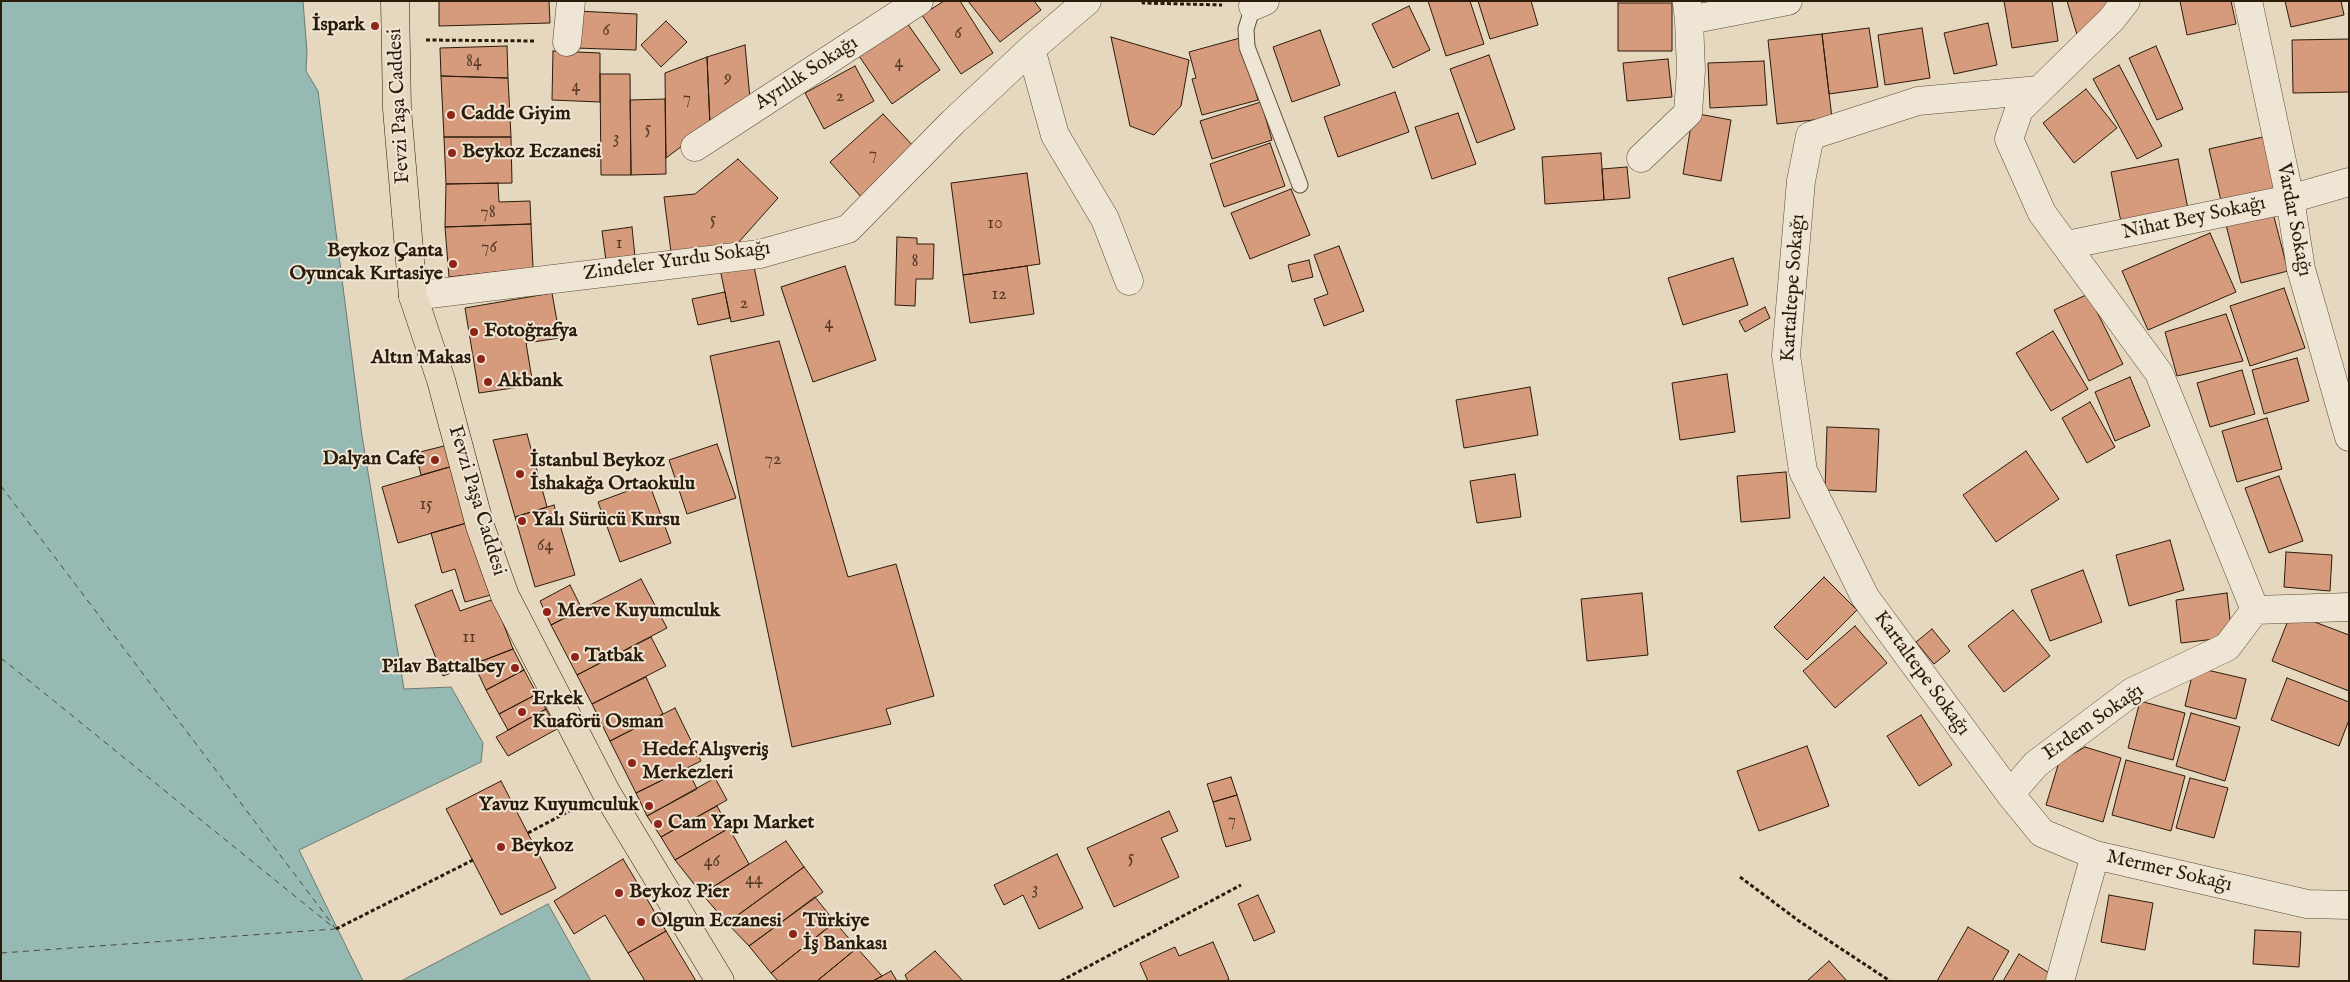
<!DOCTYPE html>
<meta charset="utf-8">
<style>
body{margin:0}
#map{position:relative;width:2350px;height:982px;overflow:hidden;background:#e6d7bf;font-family:"IM FELL English",serif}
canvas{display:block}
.frame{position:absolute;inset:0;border:2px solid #2b1b09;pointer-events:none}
</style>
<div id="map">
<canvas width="2350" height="982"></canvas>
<div class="frame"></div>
</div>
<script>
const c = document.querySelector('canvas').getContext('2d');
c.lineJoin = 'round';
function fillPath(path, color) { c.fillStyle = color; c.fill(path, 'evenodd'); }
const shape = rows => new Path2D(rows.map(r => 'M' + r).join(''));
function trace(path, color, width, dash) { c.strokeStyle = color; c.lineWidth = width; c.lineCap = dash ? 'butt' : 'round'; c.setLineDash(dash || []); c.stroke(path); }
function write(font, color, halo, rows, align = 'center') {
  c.font = font + ' "IM FELL English",serif'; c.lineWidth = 4; c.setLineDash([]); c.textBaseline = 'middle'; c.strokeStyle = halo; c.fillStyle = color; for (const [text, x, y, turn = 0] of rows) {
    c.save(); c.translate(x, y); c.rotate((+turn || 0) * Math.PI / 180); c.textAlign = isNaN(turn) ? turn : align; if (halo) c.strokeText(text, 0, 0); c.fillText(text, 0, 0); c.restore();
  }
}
const water = shape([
 [1,1,303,1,307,52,306,71,318,91,362,436,404,689,451,687,483,743,481,762,299,850,363,981,1,981,1,1],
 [548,904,591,981,401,981,548,904]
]);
fillPath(water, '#96b9b4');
trace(water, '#6b7a70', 1);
trace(shape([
 [1,486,336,929],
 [1,658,333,927],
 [1,953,335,929]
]), '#4b4a3c', 1, [6, 5]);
const building = shape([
 [439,1,549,1,550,23,439,26,439,1],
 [944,1,960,1,993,53,961,74,922,15,944,1],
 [968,1,1034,1,1041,10,1000,42,968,1],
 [1428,1,1470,1,1484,44,1446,56,1428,1],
 [1478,1,1531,1,1538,25,1490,39,1478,1],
 [2004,1,2052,1,2058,41,2012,48,2004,1],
 [2067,1,2111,1,2078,38,2067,1],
 [2180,1,2231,1,2236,24,2187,35,2180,1],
 [2285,1,2341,1,2344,15,2291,27,2285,1],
 [1618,3,1672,3,1672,51,1618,51,1618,3],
 [1409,6,1430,50,1393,68,1372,24,1409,6],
 [577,11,637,14,636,50,575,48,577,11],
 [666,21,687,42,661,67,641,45,666,21],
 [907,23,940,70,892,104,859,56,907,23],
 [1988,23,1997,65,1954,74,1944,33,1988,23],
 [1869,28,1878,87,1829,94,1822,34,1869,28],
 [1922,28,1930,78,1885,85,1878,35,1922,28],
 [1320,30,1340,85,1292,102,1273,47,1320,30],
 [1822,34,1832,118,1777,124,1768,40,1822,34],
 [1111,37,1189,60,1181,106,1154,135,1130,126,1111,37],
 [1240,38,1258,100,1202,115,1192,79,1196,78,1189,52,1240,38],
 [2349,39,2349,92,2293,93,2292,40,2349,39],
 [745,45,750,99,710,125,707,57,745,45],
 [507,46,508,78,441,76,440,48,507,46],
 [2156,46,2183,109,2157,120,2129,58,2156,46],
 [553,51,600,53,600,102,552,100,553,51],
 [1489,55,1515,129,1477,143,1450,69,1489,55],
 [707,57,710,125,666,158,665,73,707,57],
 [1668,59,1672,97,1627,101,1623,63,1668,59],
 [1764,61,1767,105,1710,108,1708,63,1764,61],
 [2119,65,2162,146,2137,159,2093,79,2119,65],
 [855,66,874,101,824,129,805,93,855,66],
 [600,74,630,74,631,175,601,175,600,74],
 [441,76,508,78,511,137,444,137,441,76],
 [2086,89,2117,128,2074,163,2043,123,2086,89],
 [1395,92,1409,132,1338,157,1324,117,1395,92],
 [665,99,666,174,631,175,630,100,665,99],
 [1261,102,1272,140,1212,159,1200,121,1261,102],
 [1458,113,1476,164,1432,179,1415,127,1458,113],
 [1693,113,1731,120,1721,181,1683,174,1693,113],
 [883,114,916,149,862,198,830,162,883,114],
 [444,137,511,137,512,183,446,184,444,137],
 [2263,137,2275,189,2221,201,2209,149,2263,137],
 [1270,143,1285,186,1224,207,1210,164,1270,143],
 [1601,153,1604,200,1545,204,1542,157,1601,153],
 [738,159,778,198,738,243,671,252,664,197,695,194,738,159],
 [2178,159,2188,209,2121,222,2111,172,2178,159],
 [1627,167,1630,198,1604,200,1602,169,1627,167],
 [1027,173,1040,264,963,275,951,183,1027,173],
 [498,183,499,202,530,201,531,224,445,227,446,184,498,183],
 [1291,189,1310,235,1250,259,1231,213,1291,189],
 [2273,213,2288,271,2241,283,2226,225,2273,213],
 [531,224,533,268,449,277,445,227,531,224],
 [632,227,635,257,606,261,602,231,632,227],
 [2210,233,2236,292,2148,330,2122,271,2210,233],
 [897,237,917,238,917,244,934,244,933,279,916,279,915,306,895,305,897,237],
 [1339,246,1364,311,1324,326,1314,299,1328,294,1314,255,1339,246],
 [1733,258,1748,305,1683,325,1668,278,1733,258],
 [1309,260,1313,277,1292,282,1288,265,1309,260],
 [753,262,764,315,731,322,720,269,753,262],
 [845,266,876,360,813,382,781,287,845,266],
 [1027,266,1034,314,970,323,963,275,1027,266],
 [2284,288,2305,348,2250,366,2230,306,2284,288],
 [725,292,730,318,698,325,692,299,725,292],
 [552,293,560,338,526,343,533,385,479,393,465,308,552,293],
 [2088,294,2123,364,2089,381,2054,310,2088,294],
 [1765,307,1770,318,1745,332,1739,321,1765,307],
 [2226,314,2243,361,2177,376,2165,332,2226,314],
 [2053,331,2088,389,2051,411,2016,353,2053,331],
 [779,341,848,577,896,564,934,696,886,709,891,724,792,747,710,356,779,341],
 [2297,358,2309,401,2264,414,2252,370,2297,358],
 [2242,370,2255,414,2210,427,2197,383,2242,370],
 [1727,374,1735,432,1680,440,1672,383,1727,374],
 [2130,377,2150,426,2115,441,2095,392,2130,377],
 [1530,387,1538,435,1464,448,1456,400,1530,387],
 [2090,402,2115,447,2087,463,2062,418,2090,402],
 [2267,418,2282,469,2237,482,2222,431,2267,418],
 [1827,427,1879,429,1876,492,1825,490,1827,427],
 [527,434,547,507,515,517,493,440,527,434],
 [717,444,736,498,687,514,669,460,717,444],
 [448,445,453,466,421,475,416,453,448,445],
 [2026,451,2059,499,1996,542,1963,495,2026,451],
 [453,466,470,522,398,543,382,487,453,466],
 [1786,472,1790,518,1741,522,1737,476,1786,472],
 [1515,474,1521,517,1477,523,1470,481,1515,474],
 [2279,476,2303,541,2269,553,2245,488,2279,476],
 [649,483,671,543,620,562,598,502,649,483],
 [554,505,575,575,535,587,515,517,554,505],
 [470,522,491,595,465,602,455,569,442,573,431,533,470,522],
 [2170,540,2184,590,2129,606,2116,555,2170,540],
 [2286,552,2332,555,2330,591,2284,587,2286,552],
 [2083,570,2102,622,2050,641,2031,590,2083,570],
 [1824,577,1857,610,1807,660,1774,627,1824,577],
 [641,579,667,628,577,675,551,625,641,579],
 [570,585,582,609,551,625,540,601,570,585],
 [452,590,460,611,494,599,513,649,443,676,415,605,452,590],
 [1642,593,1648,655,1587,661,1581,599,1642,593],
 [2227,593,2232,637,2181,643,2176,600,2227,593],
 [2013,610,2050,656,2004,692,1968,646,2013,610],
 [2291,613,2349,635,2349,691,2272,661,2291,613],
 [1855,626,1887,663,1835,708,1803,671,1855,626],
 [1932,629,1950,651,1934,664,1916,642,1932,629],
 [651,637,666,666,592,704,577,675,651,637],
 [513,649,524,670,486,690,474,664,513,649],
 [2194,667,2246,679,2236,719,2185,706,2194,667],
 [524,670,537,694,499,714,486,690,524,670],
 [646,677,663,714,610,741,592,704,646,677],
 [2287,678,2349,702,2349,720,2339,746,2271,720,2287,678],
 [537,694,546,709,508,730,499,714,537,694],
 [2140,701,2185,713,2173,760,2128,748,2140,701],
 [675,708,701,761,636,793,610,741,675,708],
 [546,709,557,729,508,756,496,737,546,709],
 [2191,713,2240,727,2225,781,2176,766,2191,713],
 [1921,715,1952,765,1919,786,1887,736,1921,715],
 [1807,746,1829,806,1759,831,1737,771,1807,746],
 [2085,747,2121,758,2103,822,2046,805,2059,762,2085,747],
 [2126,760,2185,776,2171,831,2112,815,2126,760],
 [687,768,697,789,647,816,636,793,687,768],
 [1231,777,1237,795,1213,802,1207,784,1231,777],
 [715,778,727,800,661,837,647,816,715,778],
 [2190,778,2228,788,2214,838,2176,828,2190,778],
 [501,781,556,888,501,915,446,809,501,781],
 [1237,795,1251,840,1226,847,1213,802,1237,795],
 [717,806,729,828,675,860,661,837,717,806],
 [1169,811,1178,831,1161,838,1179,877,1114,907,1087,848,1169,811],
 [729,828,749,864,702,894,675,860,729,828],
 [786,841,804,867,727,923,702,894,786,841],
 [1057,854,1083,908,1039,929,1023,895,1004,905,994,885,1057,854],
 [623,859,666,931,628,953,605,915,574,934,554,901,623,859],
 [804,867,823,892,749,946,727,923,804,867],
 [1258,895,1275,932,1254,941,1238,904,1258,895],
 [2109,895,2153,903,2145,950,2101,942,2109,895],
 [815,897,835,922,771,973,749,946,815,897],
 [835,922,857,948,817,981,778,981,771,973,835,922],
 [1968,927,2009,951,1992,981,1937,981,1968,927],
 [2255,930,2301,932,2299,967,2253,964,2255,930],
 [666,931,696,981,645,981,628,953,666,931],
 [1213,942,1229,979,1226,981,1148,981,1140,963,1175,947,1179,956,1213,942],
 [857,948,882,976,873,981,817,981,857,948],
 [935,951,963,981,908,981,905,975,935,951],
 [2019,954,2054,976,2051,981,2003,981,2019,954],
 [1829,961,1847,981,1807,981,1829,961],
 [891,971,897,981,873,981,891,971]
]);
fillPath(building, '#d69b7d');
trace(building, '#2b1b09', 1);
const lane = shape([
 [1253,6,1246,29,1247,47,1300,185]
]);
const street = shape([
 [2126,1,2111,20,2019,110,2009,139,2042,213,2159,373,2255,610,2349,607],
 [2248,1,2290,199,2301,269,2349,437],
 [1687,3,1689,20,1788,1],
 [1253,6,1265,1],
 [567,42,571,1],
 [1031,49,1055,135,1105,219,1129,281],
 [2039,90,1918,101,1810,136,1801,181,1786,355,1803,471,1865,597,2010,794,2042,833,2095,855,2307,904,2349,905],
 [695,147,919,1],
 [1641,158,1688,113,1691,70,1689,20],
 [2067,245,2290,199,2349,182],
 [413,296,760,254,848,229,953,122,1031,49,1087,1],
 [2010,794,2036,764,2132,692,2227,647,2255,610],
 [2060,981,2095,855]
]);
const primary = shape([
 [395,1,397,109,413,296,441,380,480,526,505,596,606,792,720,981]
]);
trace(lane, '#5a4a36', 17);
trace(street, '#5a4a36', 29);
trace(primary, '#2b1b09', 29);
trace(shape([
 [1143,1,1143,3,1222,5],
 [426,40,535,41],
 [528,833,577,807],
 [1740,877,1799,921,1890,981],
 [336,929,473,860],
 [1061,981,1241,885]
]), '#2b1b09', 3, [4, 2.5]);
trace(lane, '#efe5d5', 15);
trace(street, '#efe5d5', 28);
trace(primary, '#e6d7bf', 28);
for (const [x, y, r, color] of [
 [375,26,5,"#8f2418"],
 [451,115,5,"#8f2418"],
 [452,153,5,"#8f2418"],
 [453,264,5,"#8f2418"],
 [474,332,5,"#8f2418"],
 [481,359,5,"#8f2418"],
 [488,382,5,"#8f2418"],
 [435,460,5,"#8f2418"],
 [520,474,5,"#8f2418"],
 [522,521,5,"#8f2418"],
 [547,612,5,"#8f2418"],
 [575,657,5,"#8f2418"],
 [515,668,5,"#8f2418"],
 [522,712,5,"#8f2418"],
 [632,763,5,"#8f2418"],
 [649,806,5,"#8f2418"],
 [658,824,5,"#8f2418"],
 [501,847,5,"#8f2418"],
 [619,893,5,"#8f2418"],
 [641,922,5,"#8f2418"],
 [793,934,5,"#8f2418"]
]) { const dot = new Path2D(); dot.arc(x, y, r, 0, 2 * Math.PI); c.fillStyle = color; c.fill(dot); trace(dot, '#efe5d5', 2); }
write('18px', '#563b26', null, [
 ["6",606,31],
 ["6",958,34],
 ["84",474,62],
 ["4",899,63],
 ["9",728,78],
 ["4",576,87],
 ["2",840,97],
 ["7",687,99],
 ["5",648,129],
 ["3",616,139],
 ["7",873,155],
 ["78",488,213],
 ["5",713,220],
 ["10",995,224],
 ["1",619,244],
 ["76",489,248],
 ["8",915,262],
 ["12",999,295],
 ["2",744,304],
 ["4",829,324],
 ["72",773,460],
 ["15",426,505],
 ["64",545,546],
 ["11",469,638],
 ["7",1232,821],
 ["5",1131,858],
 ["46",712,862],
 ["44",754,880],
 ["3",1035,890]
]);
write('bold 20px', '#2b1b09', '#efe5d5', [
 ["İspark",365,26,"right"],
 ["Cadde Giyim",461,115],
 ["Beykoz Eczanesi",462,153],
 ["Beykoz Çanta",443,252,"right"],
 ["Oyuncak Kırtasiye",443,275,"right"],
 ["Fotoğrafya",484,332],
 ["Altın Makas",471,359,"right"],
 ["Akbank",498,382],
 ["Dalyan Cafe",425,460,"right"],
 ["İstanbul Beykoz",530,462],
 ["İshakağa Ortaokulu",530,485],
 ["Yalı Sürücü Kursu",532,521],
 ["Merve Kuyumculuk",557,612],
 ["Tatbak",585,657],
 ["Pilav Battalbey",505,668,"right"],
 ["Erkek",532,700],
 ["Kuaförü Osman",532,723],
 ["Hedef Alışveriş",642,751],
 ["Merkezleri",642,774],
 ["Yavuz Kuyumculuk",639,806,"right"],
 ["Cam Yapı Market",668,824],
 ["Beykoz",511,847],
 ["Beykoz Pier",629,893],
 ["Olgun Eczanesi",651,922],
 ["Türkiye",803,922],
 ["İş Bankası",803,945]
], 'left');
write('20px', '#2b1b09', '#efe5d5', [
 ["Ayrılık Sokağı",807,74,-33],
 ["Fevzi Paşa Caddesi",400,106,-93],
 ["Nihat Bey Sokağı",2194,219,-12],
 ["Vardar Sokağı",2293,220,79],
 ["Zindeler Yurdu Sokağı",677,262,-8],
 ["Kartaltepe Sokağı",1794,288,-86],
 ["Fevzi Paşa Caddesi",476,501,73],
 ["Kartaltepe Sokağı",1921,674,54],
 ["Erdem Sokağı",2094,723,-35],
 ["Mermer Sokağı",2169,872,13]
]);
</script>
